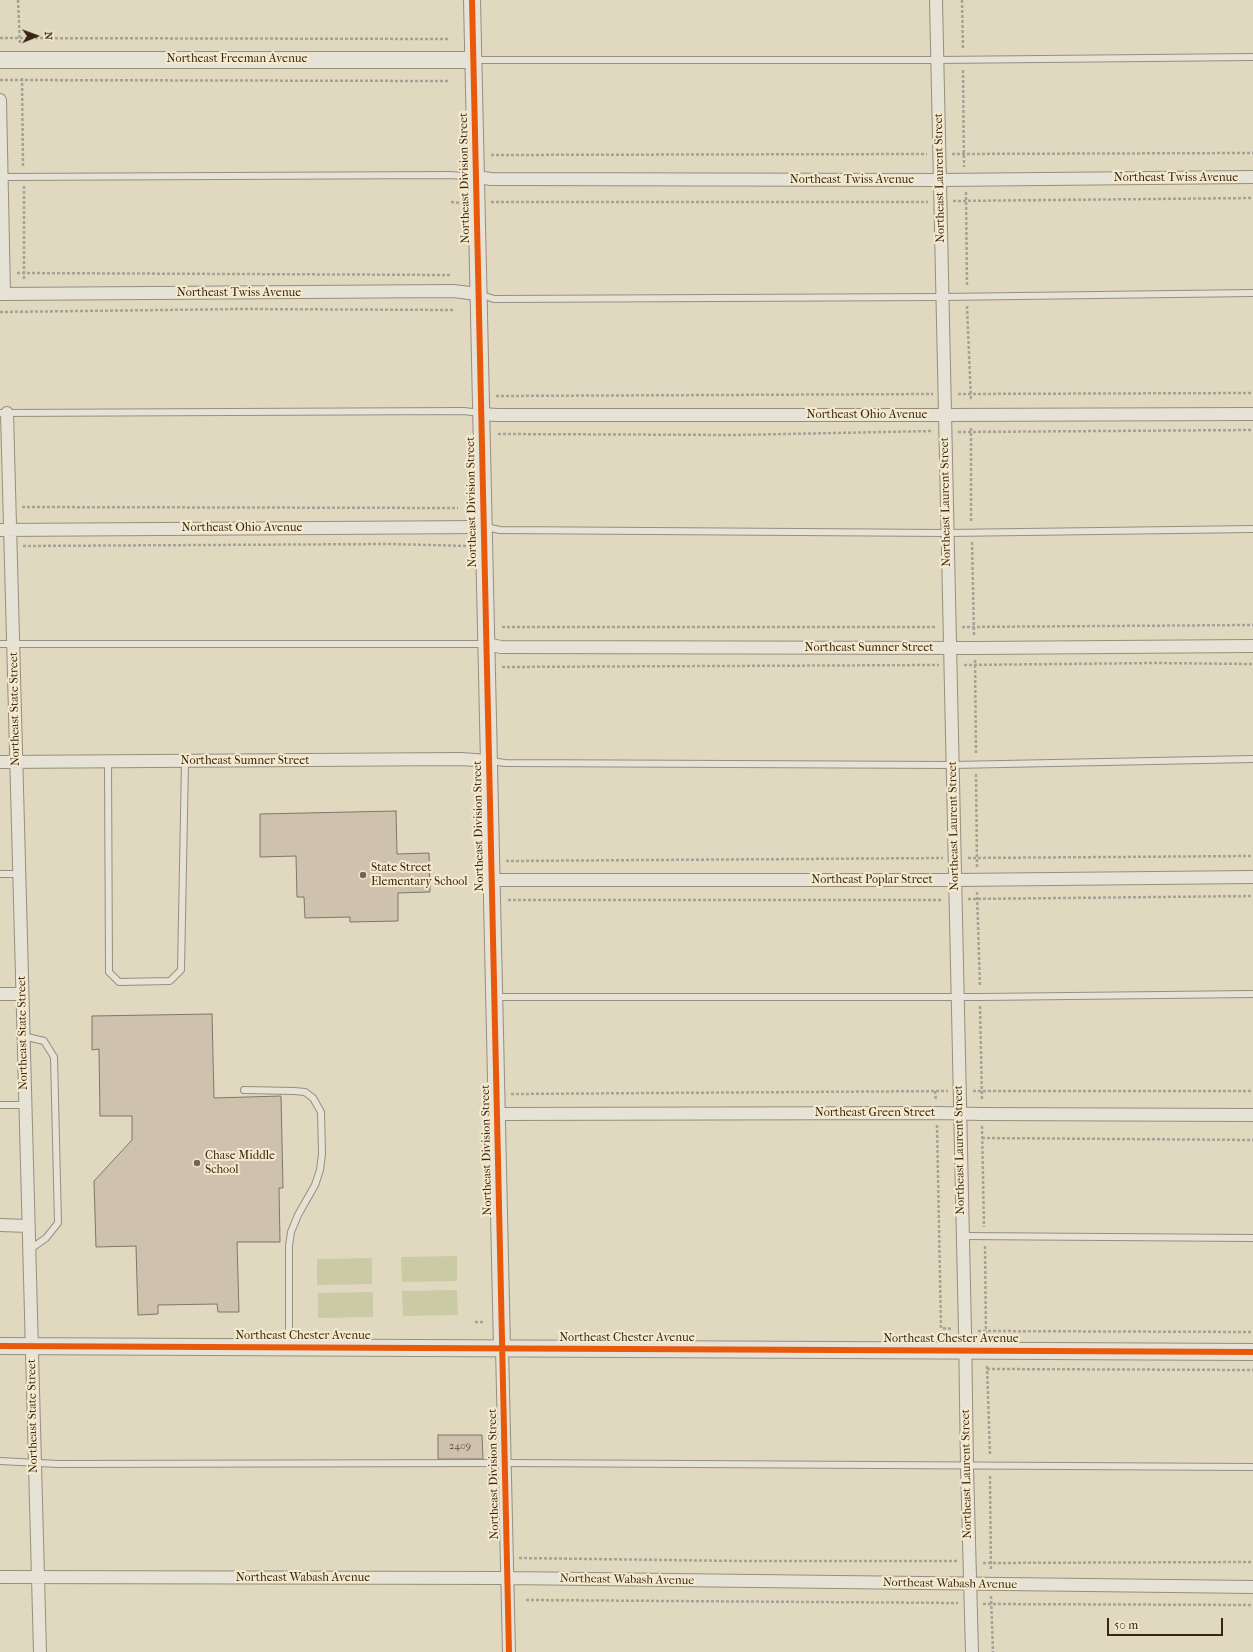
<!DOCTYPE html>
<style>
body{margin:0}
#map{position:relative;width:1253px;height:1652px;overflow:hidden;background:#e1d8c0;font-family:"IM FELL French Canon",serif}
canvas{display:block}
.north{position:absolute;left:16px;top:16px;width:40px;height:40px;-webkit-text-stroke:3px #f4eace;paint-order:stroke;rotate:89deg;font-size:11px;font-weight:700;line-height:16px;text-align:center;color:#3a2413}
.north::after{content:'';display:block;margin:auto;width:14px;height:18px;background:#3a2413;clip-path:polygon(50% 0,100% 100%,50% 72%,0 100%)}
.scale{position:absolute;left:1107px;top:1618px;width:116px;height:18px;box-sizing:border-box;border:2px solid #3a2413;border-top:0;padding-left:5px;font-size:12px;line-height:14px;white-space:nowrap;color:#3a2413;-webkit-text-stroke:3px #f4eace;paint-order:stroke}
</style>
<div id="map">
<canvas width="1253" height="1652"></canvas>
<div class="north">N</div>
<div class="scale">50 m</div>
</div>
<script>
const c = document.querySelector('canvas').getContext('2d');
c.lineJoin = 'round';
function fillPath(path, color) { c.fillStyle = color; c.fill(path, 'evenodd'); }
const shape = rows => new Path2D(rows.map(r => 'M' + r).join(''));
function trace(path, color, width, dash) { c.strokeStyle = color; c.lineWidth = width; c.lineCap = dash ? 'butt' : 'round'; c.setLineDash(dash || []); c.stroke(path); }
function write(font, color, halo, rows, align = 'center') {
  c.font = font + ' "IM FELL French Canon",serif'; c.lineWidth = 4; c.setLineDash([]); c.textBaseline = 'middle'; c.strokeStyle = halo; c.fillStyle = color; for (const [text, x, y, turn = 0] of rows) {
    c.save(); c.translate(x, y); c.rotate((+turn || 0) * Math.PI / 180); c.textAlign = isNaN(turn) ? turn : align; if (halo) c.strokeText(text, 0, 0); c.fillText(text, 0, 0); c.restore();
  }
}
fillPath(shape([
 [457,1256,457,1281,402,1282,401,1257],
 [372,1258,372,1284,317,1285,317,1259],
 [457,1290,458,1315,403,1316,402,1291],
 [373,1292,373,1317,318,1318,318,1293]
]), '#cacba4');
const building = shape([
 [396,811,397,854,429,853,430,892,398,893,398,921,350,922,350,917,305,918,304,897,297,897,296,856,260,857,260,814,396,811],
 [212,1014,214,1098,281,1096,283,1188,279,1188,280,1242,237,1242,239,1312,218,1312,217,1304,158,1305,158,1314,138,1315,136,1246,96,1247,94,1181,132,1140,132,1116,100,1116,99,1049,92,1050,92,1016,212,1014],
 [438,1435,482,1435,483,1459,438,1459,438,1435]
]);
fillPath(building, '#cec1ae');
trace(building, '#7e7668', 1);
const service = shape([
 [475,60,937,60,1253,57],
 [0,177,450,175,476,177],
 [479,294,494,299,942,297,1253,293],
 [0,413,464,411,480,413],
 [485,527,500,530,947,533,1253,529],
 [0,644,486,644],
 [491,761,505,763,953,765,1253,759],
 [108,762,109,972,119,982,170,981,181,970,185,762],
 [0,874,19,874],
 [495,997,980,997,1253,994],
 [23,1036,44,1041,54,1057,58,1223,46,1238,29,1250],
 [244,1090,294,1091,305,1092,313,1098,321,1112,322,1154,320,1170,315,1185,298,1215,291,1232,289,1246,289,1347],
 [0,1105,25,1105],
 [962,1236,1253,1238],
 [0,1461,58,1464,505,1463,1253,1467]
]);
const minor = shape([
 [936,0,965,1331,967,1466,972,1652],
 [0,100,4,294],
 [476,177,491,179,940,180,1253,177],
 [0,294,453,291,478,294],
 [7,413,40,1652],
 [481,414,497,415,944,415,1253,414],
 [0,530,484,527],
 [486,644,501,647,975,648,1253,646],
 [0,762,461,759,489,761],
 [492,880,955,880,1253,877],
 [0,994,22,994],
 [497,1114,937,1113,982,1114,1253,1115],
 [0,1225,28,1226],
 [502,1348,509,1652],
 [0,1577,507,1578,1253,1587]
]);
const tertiary = shape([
 [472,0,502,1348],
 [0,60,473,60],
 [0,1346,1253,1352]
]);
trace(service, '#968e7f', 8);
trace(minor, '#968e7f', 14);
trace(tertiary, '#968e7f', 18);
trace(shape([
 [18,0,20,45],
 [962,0,963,49],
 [0,38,448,39],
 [963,70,964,167],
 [22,78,23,167],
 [0,80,448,81],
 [952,154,1253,153],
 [491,155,927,154],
 [24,186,24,281],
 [966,192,967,287],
 [953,201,1253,198],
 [451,202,462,203],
 [491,202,928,202],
 [17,273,452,275],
 [967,306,971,401],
 [0,312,241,309,453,310],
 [958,394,1253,393],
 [496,396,933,394],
 [971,428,971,523],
 [958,432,1253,430],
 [498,434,736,435,933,431],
 [22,507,458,508],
 [972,542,974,635],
 [23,546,390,544,470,546],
 [502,627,937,627],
 [962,627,1253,625],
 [975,660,976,755],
 [964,665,1155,663,1253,664],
 [502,667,939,665],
 [976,774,977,867],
 [968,858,1253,856],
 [506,861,943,858],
 [977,892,980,987],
 [968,899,1253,896],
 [508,900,943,900],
 [980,1006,982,1101],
 [935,1091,936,1101],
 [973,1091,1253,1091],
 [511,1094,948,1091],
 [937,1125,941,1328,953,1329],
 [982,1126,984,1227],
 [982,1138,1253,1140],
 [985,1246,986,1337],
 [475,1322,483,1322],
 [978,1331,1253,1332],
 [987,1366,990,1455],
 [987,1369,1253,1370],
 [990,1476,991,1571],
 [519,1558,739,1561,958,1561],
 [983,1563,1253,1562],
 [991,1596,993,1652],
 [526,1600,958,1603],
 [983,1604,1253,1605]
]), '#a7a297', 2.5, [3, 2]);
trace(service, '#e7e2d6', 6);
trace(minor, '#e7e2d6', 12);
trace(tertiary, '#e7e2d6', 16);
trace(shape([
 [472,0,509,1652],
 [0,1346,1253,1352]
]), '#e8590c', 6);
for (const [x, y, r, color] of [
 [363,875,4,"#746350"],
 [197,1163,4,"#746350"]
]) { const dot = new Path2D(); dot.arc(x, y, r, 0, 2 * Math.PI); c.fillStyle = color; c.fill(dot); trace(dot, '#f4eace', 1.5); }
write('10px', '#5f4b3a', null, [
 ["2409",460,1447]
]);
write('12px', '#3a2413', '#f4eace', [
 ["Northeast Freeman Avenue",237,59],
 ["Northeast Division Street",465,178,-91],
 ["Northeast Laurent Street",940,178,-91],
 ["Northeast Twiss Avenue",1176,178],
 ["Northeast Twiss Avenue",852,180],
 ["Northeast Twiss Avenue",239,293],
 ["Northeast Ohio Avenue",867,415],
 ["Northeast Division Street",472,502,-91],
 ["Northeast Laurent Street",946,502,-91],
 ["Northeast Ohio Avenue",242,528],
 ["Northeast Sumner Street",869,648],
 ["Northeast State Street",15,709,-91],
 ["Northeast Sumner Street",245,761],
 ["Northeast Division Street",479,826,-91],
 ["Northeast Laurent Street",954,826,-91],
 ["Northeast Poplar Street",872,880],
 ["Northeast State Street",23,1033,-91],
 ["Northeast Green Street",875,1113],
 ["Northeast Division Street",487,1150,-91],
 ["Northeast Laurent Street",960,1150,-91],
 ["Northeast Chester Avenue",303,1336],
 ["Northeast Chester Avenue",627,1338],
 ["Northeast Chester Avenue",951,1339],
 ["Northeast State Street",33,1416,-91],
 ["Northeast Division Street",494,1474,-91],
 ["Northeast Laurent Street",967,1474,-91],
 ["Northeast Wabash Avenue",303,1578],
 ["Northeast Wabash Avenue",627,1580,1],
 ["Northeast Wabash Avenue",950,1584,1]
]);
write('12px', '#3a2413', '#f4eace', [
 ["State Street",371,868],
 ["Elementary School",371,882],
 ["Chase Middle",205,1156],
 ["School",205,1170]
], 'left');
</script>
